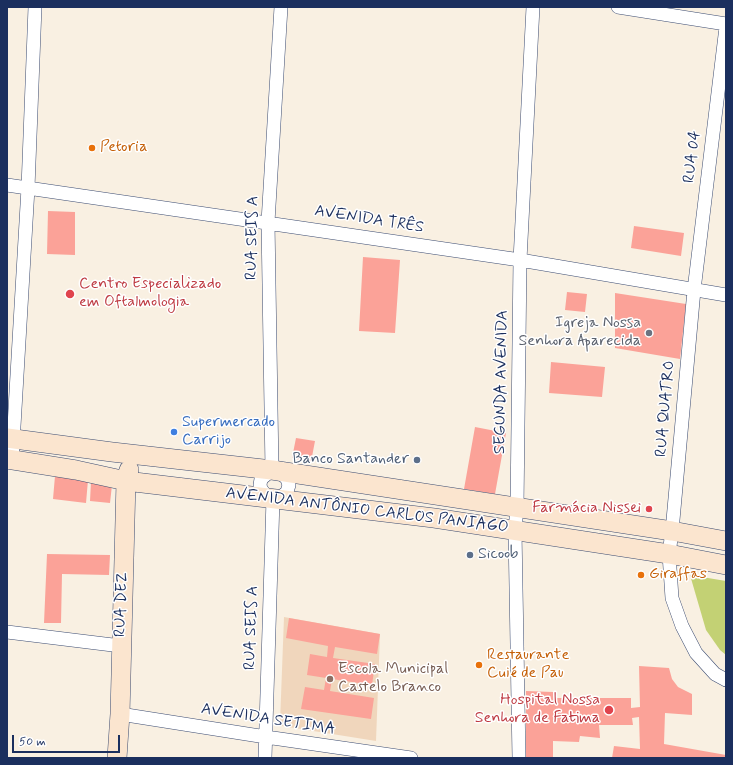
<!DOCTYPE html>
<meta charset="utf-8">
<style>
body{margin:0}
#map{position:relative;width:733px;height:765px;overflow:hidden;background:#f9f0e2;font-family:Mynerve,sans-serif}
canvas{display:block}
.frame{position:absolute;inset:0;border:8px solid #1b2f5e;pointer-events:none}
.scale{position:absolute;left:12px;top:735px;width:108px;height:18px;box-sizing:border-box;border:2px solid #1b2f5e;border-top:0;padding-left:5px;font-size:12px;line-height:14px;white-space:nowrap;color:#1b2f5e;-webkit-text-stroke:3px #fff;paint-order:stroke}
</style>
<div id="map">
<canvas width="733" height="765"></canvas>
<div class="frame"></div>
<div class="scale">50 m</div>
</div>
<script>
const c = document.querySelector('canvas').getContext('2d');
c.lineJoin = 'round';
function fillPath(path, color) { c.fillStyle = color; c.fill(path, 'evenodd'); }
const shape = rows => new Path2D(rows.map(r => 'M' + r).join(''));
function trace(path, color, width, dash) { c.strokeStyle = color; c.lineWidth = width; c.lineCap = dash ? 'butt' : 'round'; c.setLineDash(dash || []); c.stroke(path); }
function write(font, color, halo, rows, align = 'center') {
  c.font = font + ' Mynerve,sans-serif'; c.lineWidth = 3; c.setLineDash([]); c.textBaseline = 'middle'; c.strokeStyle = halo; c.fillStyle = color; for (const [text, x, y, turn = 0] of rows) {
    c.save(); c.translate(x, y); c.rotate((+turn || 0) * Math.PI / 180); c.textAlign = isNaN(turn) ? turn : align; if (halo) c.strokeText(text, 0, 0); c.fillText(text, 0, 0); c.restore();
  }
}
fillPath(shape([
 [284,617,380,634,376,741,282,726,280,723]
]), '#f0d6bc');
fillPath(shape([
 [690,575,726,581,726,655,720,650,706,630]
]), '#c3d174');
fillPath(shape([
 [48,211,75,212,75,255,47,254],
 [634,226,684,233,681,256,631,248],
 [363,257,400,260,395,333,359,331],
 [567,292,587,294,585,312,565,310],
 [615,293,686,304,680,359,615,348],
 [551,362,605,367,602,397,549,393],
 [475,427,506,433,495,494,464,489],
 [296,438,315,441,311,462,292,458],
 [55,476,88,480,86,503,53,499],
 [91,482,112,485,110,503,90,501],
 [47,554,110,555,109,575,62,574,61,623,44,623],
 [289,618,380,634,377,654,335,647,333,658,375,664,372,685,332,679,330,691,374,698,371,719,301,709,305,687,324,690,326,678,307,675,310,654,327,657,328,646,286,638],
 [639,666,669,668,672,679,678,687,692,694,692,715,665,713,664,744,726,755,726,758,612,758,614,746,640,749,639,717,632,718,633,725,599,725,600,738,580,736,579,742,553,741,553,758,526,758,526,691,553,692,554,698,631,698,631,708,640,707]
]), '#fba298');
const street = shape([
 [618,7,726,24],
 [726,27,694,290,672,531,669,554,672,598,682,626,696,653,715,674,726,680],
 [7,185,520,260,726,295],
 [12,460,28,188,35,7],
 [272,470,268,222,281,7],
 [272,470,283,475,287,479,289,485,287,492,281,497,273,499,265,494,261,489,260,485,261,479,272,470],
 [7,632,121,646],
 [120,714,266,737,411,758],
 [265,758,273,499],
 [519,758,515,531,517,507,520,260,533,7]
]);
const secondary = shape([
 [7,438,112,452,272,470,672,531,726,541],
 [7,459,76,470,126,481,434,518,669,554,726,565],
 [117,758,120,714,126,481,129,470]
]);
trace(street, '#3c4c72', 14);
trace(secondary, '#3c4c72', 20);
trace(street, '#fff', 13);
trace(secondary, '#fbe5cf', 19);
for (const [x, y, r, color] of [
 [92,148,4,"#e8710a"],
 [70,294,5,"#e0444e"],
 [649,333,4,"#6b7280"],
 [174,432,4,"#3f7fe0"],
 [417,460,4,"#5c6f8a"],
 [649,509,4,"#e0444e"],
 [470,555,4,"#5c6f8a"],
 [641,575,4,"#e8710a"],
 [479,665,4,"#e8710a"],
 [330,679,4,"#8d6e63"],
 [609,710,5,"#e0444e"]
]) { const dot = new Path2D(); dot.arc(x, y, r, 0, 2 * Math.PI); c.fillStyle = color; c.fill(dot); trace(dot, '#fff', 1.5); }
write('16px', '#c56008', '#fff', [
 ["Petoria",100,148],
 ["Giraffas",649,575],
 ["Restaurante",487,656],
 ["Cuié de Pau",487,674]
], 'left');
write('16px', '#1b2f5e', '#fff', [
 ["RUA 04",693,157,-83],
 ["AVENIDA TRÊS",369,220,9],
 ["RUA SEIS A",253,238,-89],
 ["SEGUNDA AVENIDA",502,382,-89],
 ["RUA QUATRO",666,409,-85],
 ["AVENIDA ANTÔNIO CARLOS PANIAGO",367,511,7],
 ["RUA DEZ",122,605,-88],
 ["RUA SEIS A",252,628,-88],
 ["AVENIDA SETIMA",268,720,9]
]);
write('16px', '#be3a42', '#fff', [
 ["Centro Especializado",79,285,"left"],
 ["em Oftalmologia",79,303,"left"],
 ["Farmácia Nissei",641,509],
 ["Hospital Nossa",600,701],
 ["Senhora de Fatima",600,719]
], 'right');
write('16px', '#5b616d', '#fff', [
 ["Igreja Nossa",641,324],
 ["Senhora Aparecida",641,342]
], 'right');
write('16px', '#366cbe', '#fff', [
 ["Supermercado",182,423],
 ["Carrijo",182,441]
], 'left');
write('16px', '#4e5e75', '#fff', [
 ["Banco Santander",409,460],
 ["Sicoob",478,555,"left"]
], 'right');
write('16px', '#785e54', '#fff', [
 ["Escola Municipal",338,670],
 ["Castelo Branco",338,688]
], 'left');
</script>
